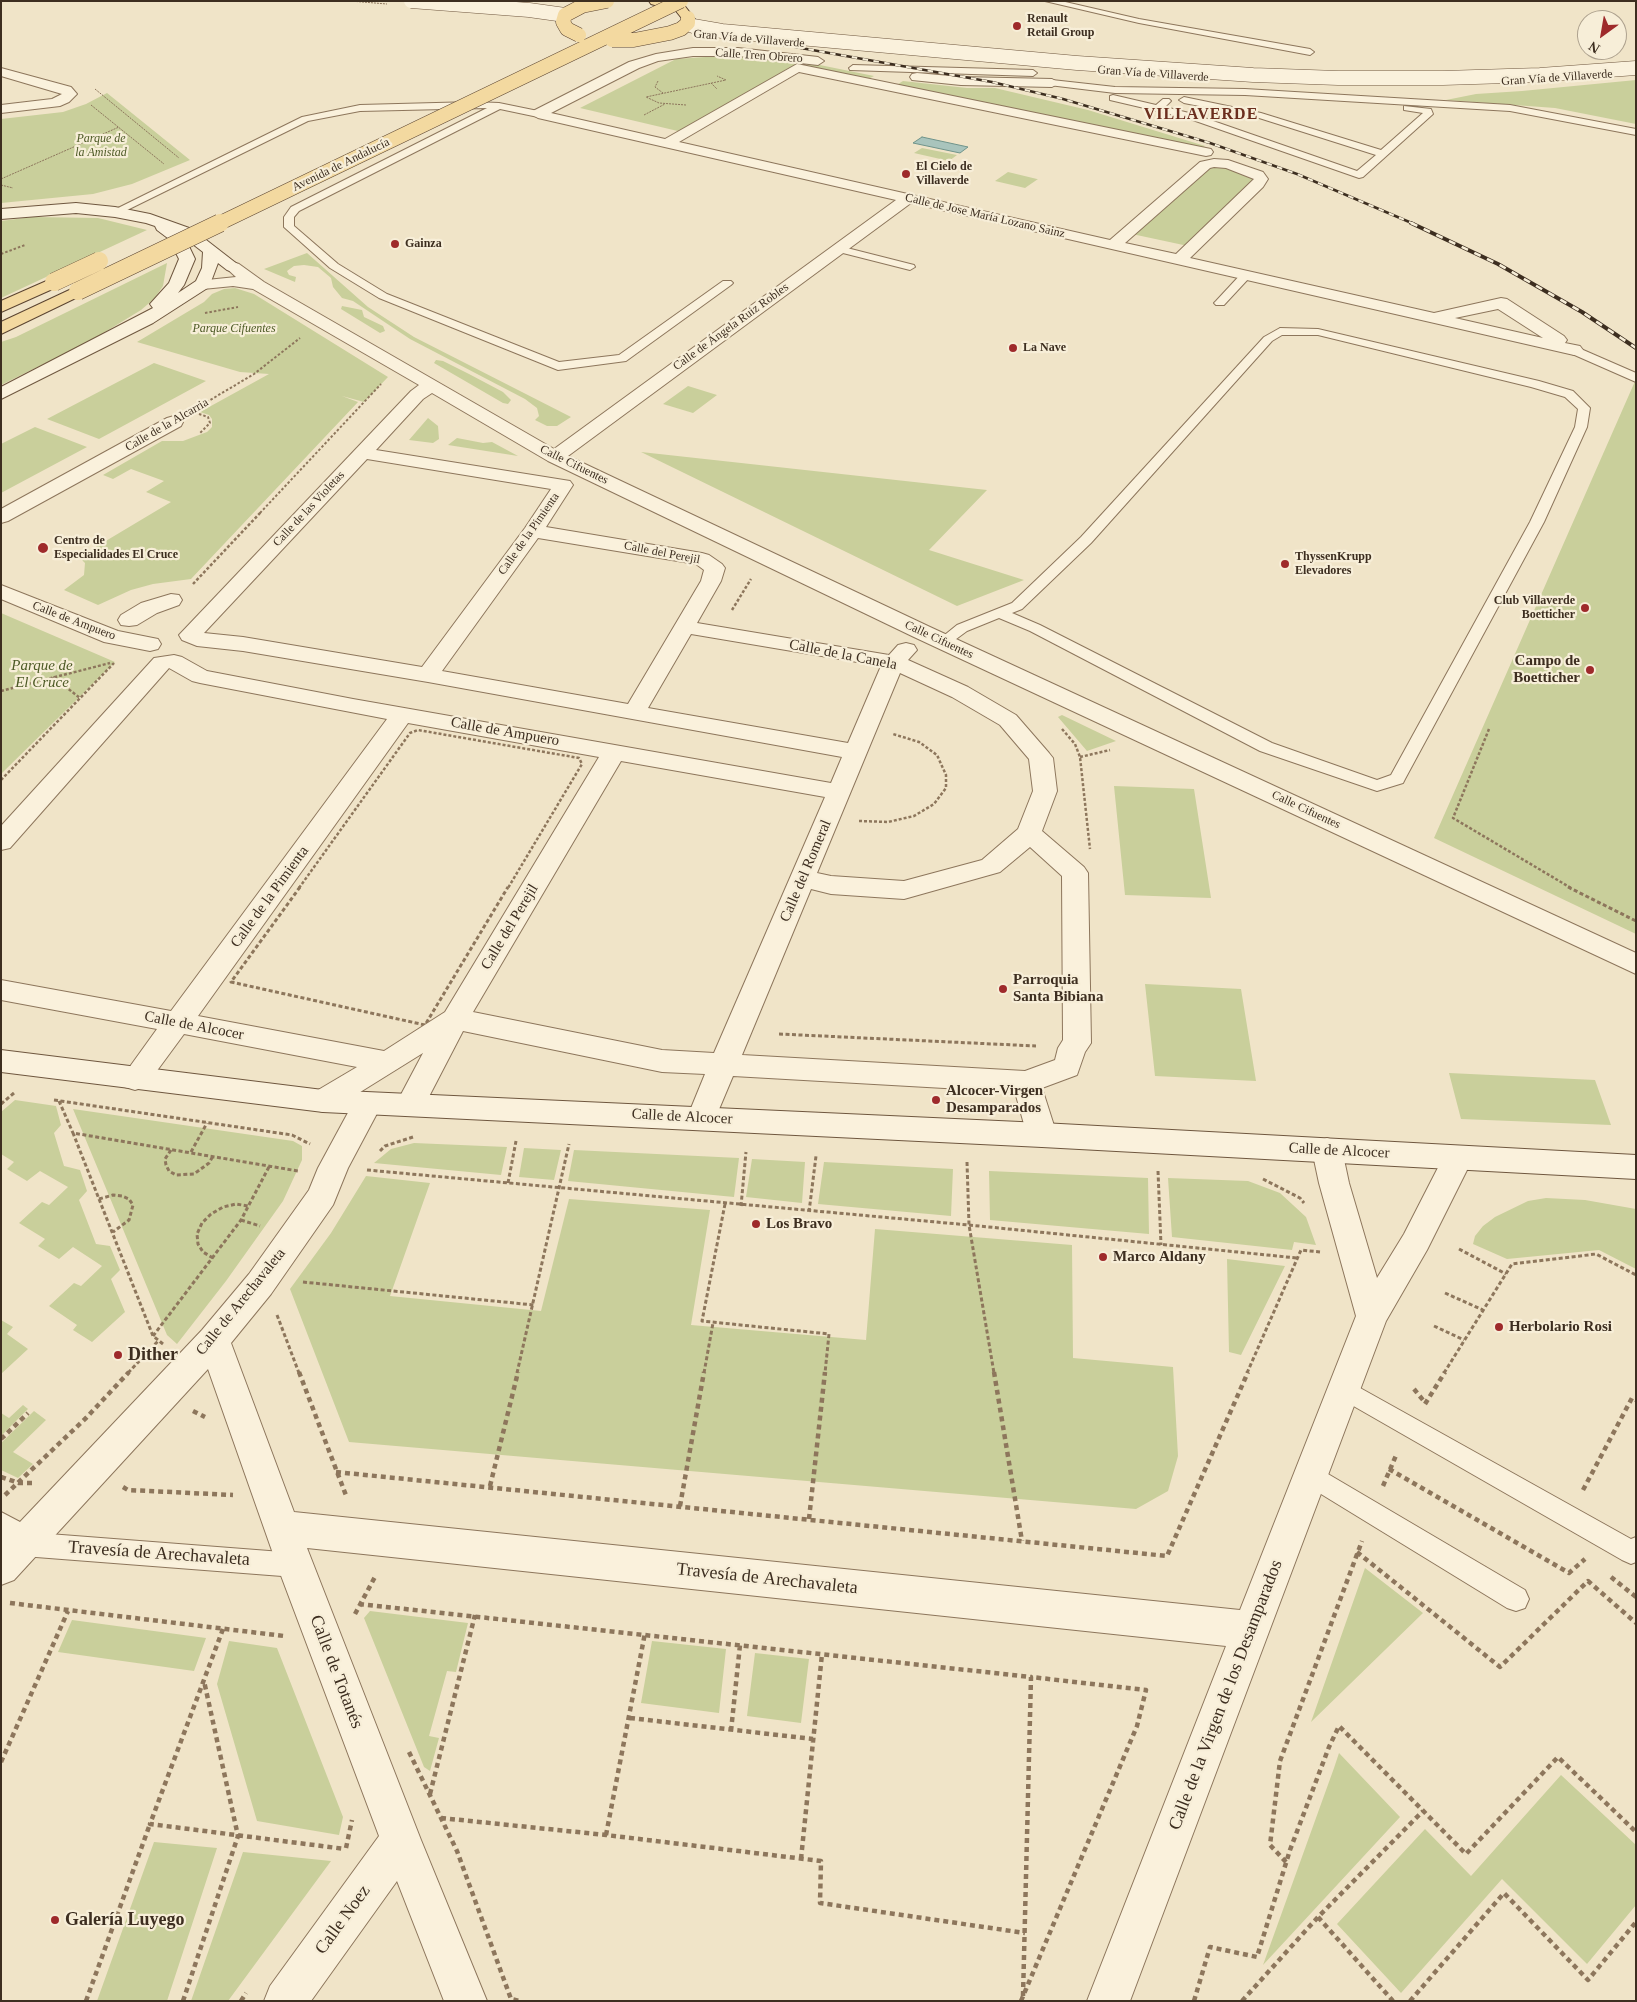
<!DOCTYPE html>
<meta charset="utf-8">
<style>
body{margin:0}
#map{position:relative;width:1637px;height:2002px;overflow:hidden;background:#f0e4c8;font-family:Georgia,serif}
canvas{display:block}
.frame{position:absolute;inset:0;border:2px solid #3d2e20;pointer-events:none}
.north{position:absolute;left:1577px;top:10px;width:50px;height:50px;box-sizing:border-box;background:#f7eed8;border:1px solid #ada18e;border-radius:50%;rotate:212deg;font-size:14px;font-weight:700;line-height:20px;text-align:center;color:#3d2e20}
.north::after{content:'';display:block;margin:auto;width:18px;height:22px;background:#9e2a2b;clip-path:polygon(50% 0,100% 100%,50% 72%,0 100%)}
</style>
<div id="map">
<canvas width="1637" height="2002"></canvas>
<div class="frame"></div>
<div class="north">N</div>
</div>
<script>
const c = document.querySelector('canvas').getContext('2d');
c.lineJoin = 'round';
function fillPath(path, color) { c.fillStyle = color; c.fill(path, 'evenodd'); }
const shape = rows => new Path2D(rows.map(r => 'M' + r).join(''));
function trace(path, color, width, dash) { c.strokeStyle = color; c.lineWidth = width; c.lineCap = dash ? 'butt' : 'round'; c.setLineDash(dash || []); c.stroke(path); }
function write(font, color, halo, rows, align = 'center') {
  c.font = font + ' Georgia,serif'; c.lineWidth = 4.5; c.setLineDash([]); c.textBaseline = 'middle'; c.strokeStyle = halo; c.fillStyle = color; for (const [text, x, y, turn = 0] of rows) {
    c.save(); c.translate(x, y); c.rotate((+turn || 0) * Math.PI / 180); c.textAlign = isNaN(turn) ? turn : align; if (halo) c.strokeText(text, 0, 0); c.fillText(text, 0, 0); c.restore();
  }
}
fillPath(shape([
 [735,55,804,61,682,132,580,108,676,59],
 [810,63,874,76,866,80,802,67],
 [1636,80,1636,124,1555,108,1446,100,1476,94,1522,91],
 [903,81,967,88,995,88,1088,110,1205,146,1202,148,895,86],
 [107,93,190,160,132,184,93,194,1,203,1,119,63,112,86,104],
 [922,148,957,155,949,161,914,153],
 [1220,165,1256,177,1188,246,1132,234,1206,169],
 [1008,172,1037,179,1038,179,1025,188,995,181],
 [32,217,98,218,147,230,1,298,1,221],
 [307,253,368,307,414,337,571,417,557,426,547,426,535,420,539,416,537,408,525,399,410,339,353,301,342,298,333,287,331,278,318,267,304,265,294,266,287,271,289,275,296,277,295,282,264,269],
 [167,263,163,286,154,299,141,310,92,340,1,385,1,342,16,337],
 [235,288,254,294,388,377,364,402,342,396,358,402,191,579,153,584,131,590,98,605,64,590,84,575,85,563,79,557,171,502,146,492,164,481,131,469,113,479,103,475,162,441,183,441,207,432,212,427,212,419,209,415,200,412,269,374,240,372,137,342,204,302,212,294,224,289],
 [342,306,362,310,364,317,383,326,385,331,380,333,341,309],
 [436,360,443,361,469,374,503,392,511,400,508,404,503,403,434,363],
 [154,363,206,381,99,439,47,419],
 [1636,379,1636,934,1434,838],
 [688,386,717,395,693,413,663,404],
 [428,418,438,426,439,439,433,443,409,440],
 [35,427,87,447,1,493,1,444],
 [457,438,483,443,492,442,518,456,448,445],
 [641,452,987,490,929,550,1024,580,957,606],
 [1,613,115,662,1,774],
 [1062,715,1116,741,1087,751,1058,717],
 [1114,786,1194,789,1211,898,1125,895],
 [1145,984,1241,989,1256,1081,1155,1076],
 [1449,1073,1595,1080,1611,1125,1461,1119],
 [15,1100,56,1106,61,1125,54,1133,64,1166,80,1170,87,1191,79,1200,96,1244,110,1246,120,1270,111,1279,125,1312,92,1342,73,1330,77,1325,49,1306,74,1283,81,1286,102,1266,73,1247,59,1259,38,1246,45,1239,19,1223,42,1202,49,1205,68,1187,40,1171,27,1181,7,1169,14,1162,1,1154,1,1112],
 [73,1109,293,1141,302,1146,302,1160,283,1201,226,1281,177,1344,167,1335],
 [414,1143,507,1147,501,1175,374,1163,391,1149],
 [524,1148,561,1150,554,1180,519,1177],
 [574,1150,739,1158,734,1197,568,1181],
 [752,1159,805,1162,802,1203,746,1197],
 [824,1162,953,1169,951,1216,818,1204],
 [989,1171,1148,1178,1149,1234,990,1220],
 [366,1176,430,1183,390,1296,541,1311,569,1199,710,1210,691,1325,866,1340,875,1229,1072,1245,1073,1358,1173,1367,1178,1456,1168,1491,1136,1509,349,1442,290,1289,331,1233],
 [1168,1178,1248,1181,1280,1193,1306,1217,1316,1245,1294,1242,1292,1250,1172,1237],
 [1546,1198,1585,1200,1636,1209,1636,1269,1599,1250,1507,1259,1473,1244,1475,1236,1483,1226,1495,1217,1528,1201],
 [1227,1259,1285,1266,1241,1355,1229,1352],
 [1,1320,13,1327,7,1334,28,1349,1,1374],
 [23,1405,28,1409,1,1436,1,1413,9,1418],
 [34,1411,46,1420,13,1452,33,1464,18,1478,1,1470,1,1443],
 [1365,1568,1423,1613,1311,1722],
 [370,1611,468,1623,456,1672,447,1671,429,1736,439,1738,430,1771,424,1767,364,1618],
 [72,1620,206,1638,194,1671,58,1652],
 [229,1641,277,1648,343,1817,339,1835,257,1821,217,1684],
 [652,1641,726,1649,719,1713,641,1703],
 [755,1653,809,1659,801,1723,747,1716],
 [1339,1753,1400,1817,1263,1965,1334,1768],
 [1561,1775,1636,1845,1636,1905,1587,1964,1502,1879,1401,1993,1337,1924,1425,1829,1471,1876],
 [154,1842,217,1848,167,2001,97,2001],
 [243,1852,331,1861,228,2001,191,2001]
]), '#c9cf9b');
const water = shape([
 [922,137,968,147,960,153,913,143,922,137]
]);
fillPath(water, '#a9c4bc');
trace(water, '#6f938a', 1);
const lane = shape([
 [1045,1,1061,1,1139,19,1310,49,1314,52,1310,55,1139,23,1045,1],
 [853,65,1033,70,1037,73,1033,76,850,70,849,68,853,65],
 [1052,80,1115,87,1245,89,1510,105,1636,129,1636,135,1510,111,1245,95,1115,93,1049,85,1048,83,1052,80],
 [1113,95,1156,105,1163,99,1169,99,1171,101,1165,107,1193,114,1357,171,1376,155,1256,117,1184,103,1179,100,1184,97,1261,113,1381,150,1423,113,1404,110,1404,106,1431,109,1433,114,1363,177,1359,178,1187,118,1110,100,1110,96,1113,95],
 [474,102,499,103,538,111,543,114,538,117,500,109,299,211,294,217,294,226,338,264,387,294,559,362,619,355,723,281,731,281,733,283,731,285,626,361,558,370,379,298,330,268,284,227,284,217,291,207,487,108,360,111,308,121,119,214,111,214,110,212,302,117,360,105,474,102],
 [839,246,914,265,915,267,910,270,835,251,834,249,839,246],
 [1246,272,1251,275,1250,277,1224,305,1216,305,1214,303,1216,301,1242,273,1246,272],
 [1280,328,1318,329,1539,381,1573,391,1590,408,1587,427,1544,522,1405,779,1403,783,1377,791,1260,751,1030,631,999,618,967,631,948,645,938,645,936,642,957,625,1012,603,1081,537,1264,337,1280,328],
 [1282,335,1318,335,1531,387,1565,397,1578,409,1575,427,1530,522,1391,775,1377,780,1272,743,1040,625,1012,613,1022,609,1091,543,1272,341,1282,335],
 [1574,346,1636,373,1636,382,1570,353,1568,350,1574,346],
 [1344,1379,1631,1539,1636,1537,1636,1562,1631,1564,1622,1560,1336,1396,1333,1389,1336,1382,1344,1379],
 [1311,1464,1525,1590,1529,1599,1525,1608,1516,1611,1507,1608,1303,1483,1299,1475,1303,1467,1311,1464],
 [23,1532,295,1553,304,1557,307,1565,304,1573,295,1577,23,1556,14,1552,11,1544,14,1536,23,1532]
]);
const street = shape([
 [693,48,738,48,818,57,824,61,818,65,738,56,693,56,658,61,639,68,551,113,665,139,797,64,1206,148,1211,149,1213,152,1211,155,1206,156,799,72,679,142,1110,240,1200,162,1214,159,1228,160,1263,172,1268,179,1263,187,1190,258,1434,313,1501,298,1507,299,1564,336,1567,340,1565,343,1580,346,1583,350,1580,354,1574,355,911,203,568,456,930,627,1636,953,1636,974,914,637,548,461,432,393,423,399,376,450,570,481,573,485,546,527,702,553,709,555,722,564,725,568,721,581,697,623,889,655,898,645,906,643,914,645,917,650,908,660,968,687,1016,715,1049,753,1053,758,1057,791,1042,831,1084,867,1088,873,1091,1043,1085,1052,1077,1075,1042,1088,1057,1135,1052,1143,1042,1147,1032,1143,1027,1135,1015,1092,733,1076,712,1126,702,1129,692,1126,687,1118,705,1074,662,1072,463,1031,421,1112,411,1115,401,1112,396,1104,423,1053,333,1109,323,1112,313,1109,308,1101,313,1093,357,1067,184,1034,145,1087,135,1090,125,1087,121,1079,157,1029,1,1000,1,980,171,1011,387,719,200,683,192,681,169,668,10,848,1,850,1,826,154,658,174,655,182,657,207,671,353,699,831,783,842,757,428,682,243,651,197,646,182,640,179,635,411,391,419,385,253,289,233,286,203,289,197,287,195,284,197,281,236,277,225,267,227,264,233,262,239,264,264,282,554,449,896,200,538,118,531,114,533,111,629,62,656,54,693,48],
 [1214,167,1226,168,1254,179,1176,254,1125,243,1210,168,1214,167],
 [1498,309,1543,338,1455,318,1498,309],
 [367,459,551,489,525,528,422,667,243,637,204,633,367,459],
 [538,538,696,564,704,570,701,581,628,704,442,671,538,538],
 [691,634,881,666,848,743,648,708,691,634],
 [900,673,952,697,1000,725,1029,759,1033,791,1018,829,982,860,904,881,831,876,817,873,900,673],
 [408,723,599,757,445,1012,384,1051,198,1016,408,723],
 [621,761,825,797,714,1053,662,1050,473,1012,621,761],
 [1030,847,1062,876,1063,1040,1058,1048,1055,1060,1025,1071,742,1055,811,889,831,894,904,899,1000,872,1030,847],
 [1,68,71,87,77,94,69,102,60,106,1,113,1,105,52,99,62,94,1,76,1,68],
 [917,73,961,77,1052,79,1059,83,1052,87,961,85,912,80,910,77,912,74,917,73],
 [174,416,181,418,183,422,181,426,8,521,1,523,1,509,167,418,174,416],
 [1,585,118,631,158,639,161,644,158,649,150,651,104,642,1,599,1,585],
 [171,594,179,595,182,600,179,605,157,613,137,625,129,626,121,625,118,620,121,615,141,603,171,594],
 [367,1093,377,1096,382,1104,348,1168,333,1205,271,1294,231,1343,294,1512,1240,1610,1356,1316,1319,1183,1312,1150,1316,1142,1327,1138,1338,1142,1342,1150,1349,1183,1377,1278,1404,1234,1447,1150,1458,1146,1469,1150,1473,1158,1427,1250,1386,1321,1130,2001,1087,2001,1226,1646,307,1548,421,1840,487,2001,444,2001,397,1881,311,2001,264,2001,270,1986,379,1836,277,1565,208,1369,14,1580,1,1585,1,1512,20,1522,202,1330,249,1274,309,1190,318,1168,357,1096,367,1093]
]);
const secondary = shape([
 [76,203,115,207,150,214,192,229,241,267,239,270,233,272,227,270,218,263,209,287,153,323,1,399,1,387,153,308,150,304,169,283,179,259,169,239,157,230,155,226,146,223,115,217,76,213,1,219,1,209,76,203],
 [185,238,203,252,202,268,196,281,178,293,184,285,195,259,185,238],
 [1,1050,323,1090,1042,1123,1636,1155,1636,1179,1042,1147,323,1112,1,1072,1,1050]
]);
const primary = shape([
 [649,1,669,1,684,5,694,18,692,21,684,21,676,11,651,4,649,1],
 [51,279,57,281,59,284,57,287,1,312,1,301,51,279],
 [78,286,84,288,86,291,84,294,1,334,1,322,78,286]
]);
trace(lane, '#8d765c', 2);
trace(street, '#8d765c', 2);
trace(secondary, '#6f573f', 2);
trace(primary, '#5b4430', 2);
trace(shape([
 [658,81,655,87,663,93],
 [711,83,717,89],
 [95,89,179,158],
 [91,105,164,164],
 [686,105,659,103,646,97,726,80,717,76],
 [644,115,665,104],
 [1,179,119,127],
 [1,185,13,188]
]), '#8d765c', 1, [2, 1]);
trace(shape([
 [1,254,25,245],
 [205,313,238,307],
 [195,409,254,374,300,338],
 [199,414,208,417,210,423,199,434],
 [260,513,381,384]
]), '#8d765c', 2, [2.5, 2]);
trace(shape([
 [193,584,261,512],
 [732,610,751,579],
 [53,677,80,698],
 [1,691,110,663],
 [1062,729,1075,744,1080,757,1090,849],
 [1489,729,1453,818,1571,888],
 [1080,757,1110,750],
 [1,780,114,663],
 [859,821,888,822,914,816,934,804,946,788,946,775,937,755,919,742,893,734],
 [299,888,410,733,418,730,579,758,582,764,508,888]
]), '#8d765c', 2.5, [3, 2]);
trace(shape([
 [300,887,231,982,425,1025,508,887],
 [1568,887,1636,921],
 [779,1034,1036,1046],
 [54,1100,292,1135,310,1144],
 [59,1101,73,1133],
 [1,1104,14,1093],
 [171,1150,165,1159,166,1165,169,1171,176,1175,194,1174,209,1163,213,1156],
 [380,1151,385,1146,413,1137],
 [191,1152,207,1123],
 [967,1162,969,1225,994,1373],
 [367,1170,969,1225,1297,1258],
 [1158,1171,1161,1245],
 [1263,1179,1300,1198,1304,1203],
 [508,1183,516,1141],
 [99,1199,113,1195,122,1196,129,1199,133,1205,129,1220,113,1232],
 [725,1204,702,1321,829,1334,825,1373],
 [741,1206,746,1152],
 [809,1212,816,1156],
 [241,1220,260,1226],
 [1459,1249,1506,1274],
 [213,1258,203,1252,198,1244,197,1234,202,1223,211,1214,223,1207,236,1204,248,1206],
 [303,1282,534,1305],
 [1445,1293,1483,1310],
 [277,1315,299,1373],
 [1434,1326,1464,1340],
 [153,1336,241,1220,270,1165],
 [163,1344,153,1336,73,1133,298,1171],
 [128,1373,159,1340],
 [517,1373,569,1144],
 [704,1373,713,1323],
 [1247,1373,1301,1250,1320,1252],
 [1444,1373,1512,1264,1596,1254,1636,1275]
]), '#8d765c', 3, [4, 2.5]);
trace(shape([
 [299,1372,347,1498],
 [994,1372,1022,1541],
 [1414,1389,1423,1400],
 [1425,1404,1445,1372],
 [193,1411,205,1417],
 [1,1439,28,1413],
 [1389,1469,1569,1573,1585,1559],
 [336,1472,1167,1556,1248,1372],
 [1,1477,19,1483,32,1483],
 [490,1486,518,1372],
 [1383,1486,1397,1453],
 [123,1487,128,1490,233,1495],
 [1583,1490,1632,1398,1636,1400],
 [5,1495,86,1418,129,1372],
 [680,1506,704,1372],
 [809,1519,825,1372],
 [1357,1552,1500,1667,1588,1581,1636,1623],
 [1611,1577,1636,1597],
 [10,1603,284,1636],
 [359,1604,1031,1677,1023,1996],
 [355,1614,376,1575],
 [223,1629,150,1824,345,1849],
 [630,1718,813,1739],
 [731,1731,740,1645],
 [409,1752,457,1851,511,1999,520,2001],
 [1,1762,68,1611],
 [430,1794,475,1615],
 [441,1818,606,1835,821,1861,820,1903,1025,1933],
 [606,1835,645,1633],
 [346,1848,352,1820],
 [801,1859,822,1654],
 [1286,1862,1270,1845,1280,1761,1362,1541],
 [1318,1917,1393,2001],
 [86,2001,150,1824],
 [183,2001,238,1836,204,1681],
 [241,2001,246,1993],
 [1021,2001,1137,1726,1146,1690,1031,1677],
 [1194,2001,1210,1947,1257,1957,1290,1850,1329,1747,1339,1726,1466,1854,1558,1757,1636,1832],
 [1242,2001,1318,1917,1423,1811],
 [1410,2001,1504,1893,1588,1980,1636,1922]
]), '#8d765c', 4.5, [5, 4]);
fillPath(lane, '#faf1dc');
fillPath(street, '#faf1dc');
fillPath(secondary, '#faf1dc');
fillPath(primary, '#f3d9a0');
const railFar1 = shape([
 [711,32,992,82,1063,99,1210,143,1297,174,1414,224]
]);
const rail = shape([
 [1411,223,1498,264,1582,312,1636,348]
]);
trace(railFar1, '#3d2e20', 2.5);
trace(rail, '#3d2e20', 4);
trace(railFar1, '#f7eed8', 2, [5.5]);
trace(rail, '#f7eed8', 2.5, [7]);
const secondaryBridge = shape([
 [411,1,529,10,565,15],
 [688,23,693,26,722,31,1077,63,1253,75,1338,78,1443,78,1540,75,1636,68]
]);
const primaryBridgeFar1 = shape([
 [579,35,567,29,563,22,565,15,582,6,607,1],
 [612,40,634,40,670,33,681,29,688,23,688,18],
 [218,224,681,1]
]);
const primaryBridge = shape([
 [54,282,99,261],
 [78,291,220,223]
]);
trace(secondaryBridge, '#6f573f', 15, []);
trace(primaryBridgeFar1, '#5b4430', 15, []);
trace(primaryBridge, '#5b4430', 19, []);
trace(shape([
 [350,1,387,4]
]), '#8d765c', 1, [2, 1]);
trace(secondaryBridge, '#faf1dc', 14);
trace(primaryBridgeFar1, '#f3d9a0', 14);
trace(primaryBridge, '#f3d9a0', 18);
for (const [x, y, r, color] of [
 [1017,26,5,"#9e2a2b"],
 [906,174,5,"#9e2a2b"],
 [395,244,5,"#9e2a2b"],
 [1013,348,5,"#9e2a2b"],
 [43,548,6,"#9e2a2b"],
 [1285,564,5,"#9e2a2b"],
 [1585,608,5,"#9e2a2b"],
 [1590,670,5,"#9e2a2b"],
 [1003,989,5,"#9e2a2b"],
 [936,1100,5,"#9e2a2b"],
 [756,1224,5,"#9e2a2b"],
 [1103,1257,5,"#9e2a2b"],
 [1499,1327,5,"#9e2a2b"],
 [118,1355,5,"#9e2a2b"],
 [55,1920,5,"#9e2a2b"]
]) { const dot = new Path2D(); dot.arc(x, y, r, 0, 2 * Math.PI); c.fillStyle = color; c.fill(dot); trace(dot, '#f7eed8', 2); }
write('bold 12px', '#3d2e20', '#f7eed8', [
 ["Renault",1027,19],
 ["Retail Group",1027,33],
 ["El Cielo de",916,167],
 ["Villaverde",916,181],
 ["Gainza",405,244],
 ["La Nave",1023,348],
 ["Centro de",54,541],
 ["Especialidades El Cruce",54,555],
 ["ThyssenKrupp",1295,557],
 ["Elevadores",1295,571],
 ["Club Villaverde",1575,601,"right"],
 ["Boetticher",1575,615,"right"]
], 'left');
write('12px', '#3d2e20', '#f7eed8', [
 ["Gran Vía de Villaverde",749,39,5],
 ["Calle Tren Obrero",759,56,4],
 ["Gran Vía de Villaverde",1153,74,4],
 ["Gran Vía de Villaverde",1557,78,-4],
 ["Avenida de Andalucía",341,165,-26],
 ["Calle de Jose María Lozano Sainz",985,216,13],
 ["Calle de Ángela Ruiz Robles",731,327,-36],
 ["Calle de la Alcarria",167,425,-30],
 ["Calle Cifuentes",574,465,26],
 ["Calle de las Violetas",309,509,-47],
 ["Calle de la Pimienta",529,534,-55],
 ["Calle del Perejil",662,553,11],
 ["Calle de Ampuero",74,621,21],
 ["Calle Cifuentes",939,640,25],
 ["Calle Cifuentes",1306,810,25]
]);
write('italic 12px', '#4d5a26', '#f7eed8', [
 ["Parque de",101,139],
 ["la Amistad",101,153],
 ["Parque Cifuentes",234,329]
]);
write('15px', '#3d2e20', '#f7eed8', [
 ["Calle de la Canela",843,655,11],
 ["Calle de Ampuero",505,732,10],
 ["Calle del Romeral",806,871,-67],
 ["Calle de la Pimienta",270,897,-54],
 ["Calle del Perejil",510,927,-59],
 ["Calle de Alcocer",194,1026,11],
 ["Calle de Alcocer",682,1117,3],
 ["Calle de Alcocer",1339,1151,3],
 ["Calle de Arechavaleta",241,1302,-51]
]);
write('bold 15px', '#3d2e20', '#f7eed8', [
 ["Campo de",1580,661,"right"],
 ["Boetticher",1580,678,"right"],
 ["Parroquia",1013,980],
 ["Santa Bibiana",1013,997],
 ["Alcocer-Virgen",946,1091],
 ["Desamparados",946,1108],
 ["Los Bravo",766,1224],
 ["Marco Aldany",1113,1257],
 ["Herbolario Rosi",1509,1327]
], 'left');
write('italic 15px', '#4d5a26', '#f7eed8', [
 ["Parque de",42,666],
 ["El Cruce",42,683]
]);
c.letterSpacing = '1px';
write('bold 16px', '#6b2e1e', '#f7eed8', [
 ["VILLAVERDE",1201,115]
]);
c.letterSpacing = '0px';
write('bold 18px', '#3d2e20', '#f7eed8', [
 ["Dither",128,1355],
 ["Galería Luyego",65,1920]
], 'left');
write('18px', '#3d2e20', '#f7eed8', [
 ["Travesía de Arechavaleta",159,1554,4],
 ["Travesía de Arechavaleta",767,1579,6],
 ["Calle de Totanés",336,1672,69],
 ["Calle de la Virgen de los Desamparados",1226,1695,-69],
 ["Calle Noez",343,1920,-54]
]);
</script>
